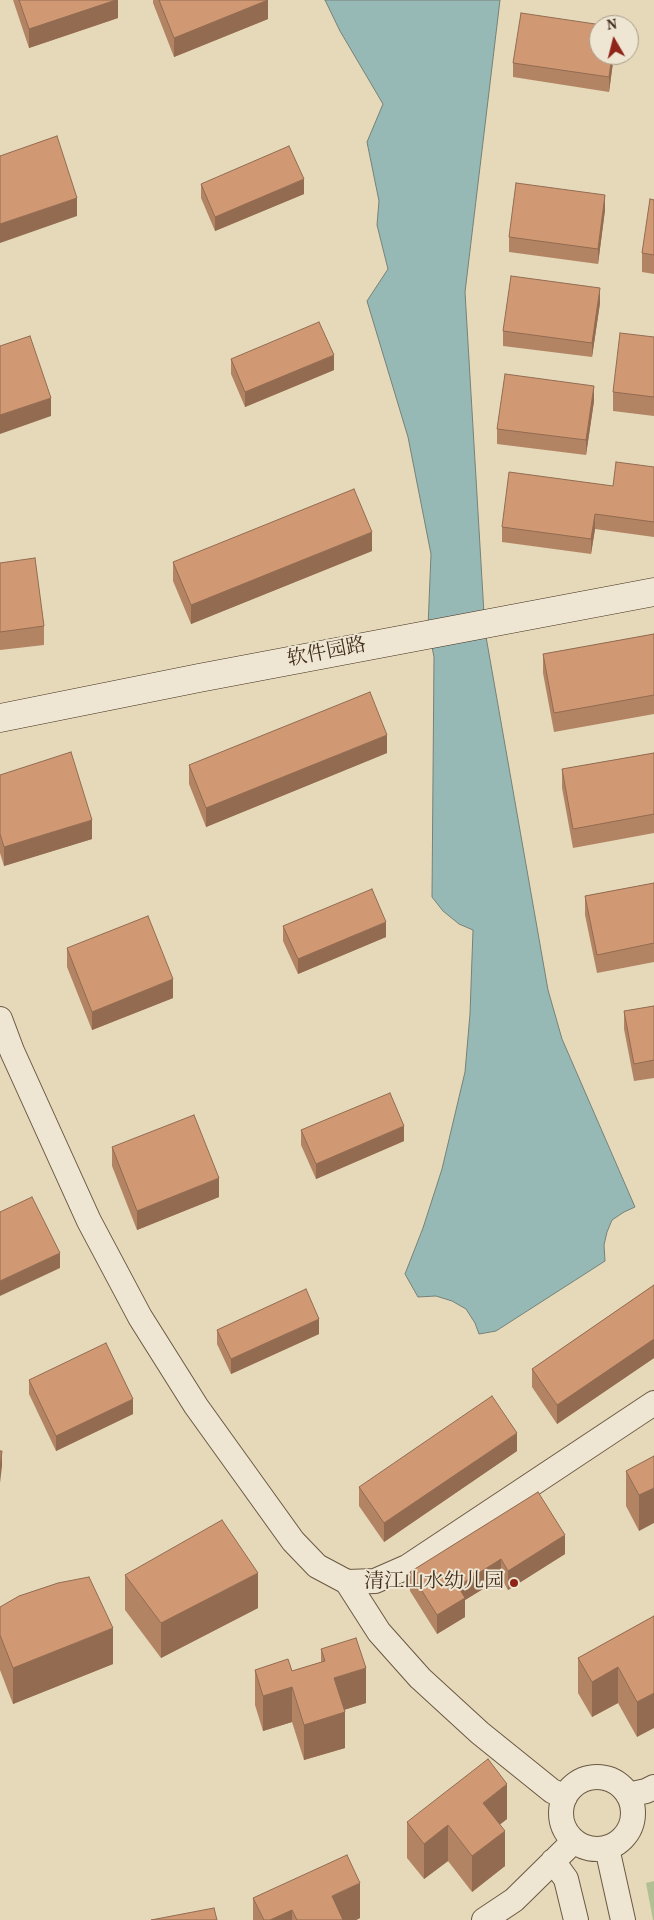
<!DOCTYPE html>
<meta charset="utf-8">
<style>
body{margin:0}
#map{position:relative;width:654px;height:1920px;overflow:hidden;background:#e5d9b9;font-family:Vollkorn,serif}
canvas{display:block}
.north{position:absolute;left:589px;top:15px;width:50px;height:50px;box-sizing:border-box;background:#eee6d2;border:1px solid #a99c89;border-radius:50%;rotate:352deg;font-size:14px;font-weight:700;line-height:20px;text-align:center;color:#422e1c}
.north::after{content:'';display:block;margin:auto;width:18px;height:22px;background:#8f2418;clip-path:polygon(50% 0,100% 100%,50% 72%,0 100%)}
</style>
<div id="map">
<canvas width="654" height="1920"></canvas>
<div class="north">N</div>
</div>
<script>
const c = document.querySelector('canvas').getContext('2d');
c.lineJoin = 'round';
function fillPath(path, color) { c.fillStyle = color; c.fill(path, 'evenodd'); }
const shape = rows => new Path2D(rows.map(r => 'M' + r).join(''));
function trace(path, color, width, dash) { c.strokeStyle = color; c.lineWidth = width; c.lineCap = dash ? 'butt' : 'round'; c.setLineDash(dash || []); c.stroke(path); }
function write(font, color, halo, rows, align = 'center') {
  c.font = font + ' Vollkorn,"Noto Serif SC",serif'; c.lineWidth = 4; c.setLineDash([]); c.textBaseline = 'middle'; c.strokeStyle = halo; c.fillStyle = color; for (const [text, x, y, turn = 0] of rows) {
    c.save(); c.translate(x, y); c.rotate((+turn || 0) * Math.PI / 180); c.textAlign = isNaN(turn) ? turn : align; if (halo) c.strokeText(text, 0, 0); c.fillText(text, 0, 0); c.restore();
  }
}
fillPath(shape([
 [654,1881,654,1920,653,1920,646,1883]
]), '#b0c093');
const water = shape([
 [325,0,500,0,465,292,485,631,548,990,562,1039,635,1207,624,1212,612,1220,607,1232,604,1245,605,1261,496,1331,479,1334,475,1323,466,1309,452,1301,436,1296,418,1297,405,1274,423,1228,442,1169,465,1072,470,1014,473,930,459,924,443,911,432,897,434,657,428,627,431,554,408,437,367,301,388,269,377,225,379,201,367,142,383,104,340,31,325,0]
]);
fillPath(water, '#97b9b5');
trace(water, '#758178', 1);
const street = shape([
 [0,1019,12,1051,89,1221,140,1317,196,1406,293,1541,317,1566,347,1582,375,1581,407,1567,654,1403],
 [347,1582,379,1632,420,1678,480,1733,552,1791,565,1797],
 '561 1813a36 36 0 1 1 72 0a36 36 0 1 1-72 0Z',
 [628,1795,646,1791,654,1787],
 [607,1848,623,1920],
 [553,1861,566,1879,576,1920],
 [484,1920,514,1900,574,1841]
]);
const secondary = shape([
 [0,718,199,678,654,592]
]);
trace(street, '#6b5943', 26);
trace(secondary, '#422e1c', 29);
trace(street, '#eee6d2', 24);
trace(secondary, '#eee6d2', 28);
fillPath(shape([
 [13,0,118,0,118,18,29,48],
 [153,0,268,0,268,19,174,57,153,3],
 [614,55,609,92,513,77,513,63],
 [201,184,304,194,215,231,201,198],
 [654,200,654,274,642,272,642,253],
 [605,210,598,264,509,252,509,237],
 [600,303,592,357,503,346,503,331],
 [654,337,654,416,613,411,613,392],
 [231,359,334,370,245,407,231,374],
 [594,401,586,455,497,444,497,429],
 [654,467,654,537,595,529,591,554,502,542,502,527,613,486],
 [372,551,191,624,173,581,173,562],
 [0,563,44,626,44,645,0,650],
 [654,634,654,714,554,732,543,673,543,654],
 [387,753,206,827,189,784,189,765],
 [654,753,654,833,573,848,562,788,562,769],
 [0,775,92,839,4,866,0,853],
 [654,883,654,962,597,973,585,915,585,896],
 [283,926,386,937,298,974,283,941],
 [67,948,173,998,92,1030,67,967],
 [654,1006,654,1078,634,1081,624,1029,624,1011],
 [301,1130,404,1141,316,1179,301,1145],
 [112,1147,219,1197,137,1230,112,1166],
 [654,1285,654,1358,557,1424,532,1387,532,1369],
 [217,1330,319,1334,231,1374,217,1344],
 [29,1380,133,1414,56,1451,29,1394],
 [517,1451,384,1542,359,1506,359,1487],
 [654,1456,639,1531,626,1506,626,1471],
 [538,1492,565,1554,508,1590,501,1578,465,1600,465,1617,437,1634,410,1591,410,1572],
 [125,1575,258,1608,161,1658,125,1610],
 [0,1607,113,1664,13,1704,0,1670],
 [654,1616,637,1737,618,1703,592,1717,578,1693,578,1658],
 [321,1649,366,1703,344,1710,345,1748,304,1760,292,1722,263,1731,255,1705,255,1670,292,1671,321,1662],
 [507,1819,500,1824,505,1866,472,1892,448,1861,424,1879,407,1858,407,1822],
 [253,1898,360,1918,356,1920,253,1920]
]), '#b38464');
fillPath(shape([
 [116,0,118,0,118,18,29,48,29,29],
 [268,0,268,19,174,57,174,38],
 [612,55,614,55,609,92,609,77],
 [304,179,304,194,215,231,215,217],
 [605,195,605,210,598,264,598,249],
 [77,198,77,216,0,243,0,224],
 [600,288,600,303,592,357,592,343],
 [334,355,334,370,245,407,245,392],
 [594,386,594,401,586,455,586,440],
 [51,398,51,416,0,434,0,415],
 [595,514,595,529,591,554,591,539],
 [372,532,372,551,191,624,191,605],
 [387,735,387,753,206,827,206,808],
 [92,820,92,839,4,866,4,847],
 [386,922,386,937,298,974,298,959],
 [173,979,173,998,92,1030,92,1012],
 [404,1126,404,1141,316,1179,316,1164],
 [219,1178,219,1197,137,1230,137,1211],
 [60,1253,60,1268,0,1296,0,1281],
 [319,1319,319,1334,231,1374,231,1359],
 [654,1339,654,1358,557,1424,557,1405],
 [133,1399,133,1414,56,1451,56,1436],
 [517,1433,517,1451,384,1542,384,1523],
 [2,1451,2,1466,0,1483,0,1468],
 [654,1488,654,1523,639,1531,639,1495],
 [565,1535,565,1554,508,1590,508,1571],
 [501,1559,501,1578,465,1600,465,1617,437,1634,437,1615,458,1586],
 [258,1573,258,1608,161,1658,161,1623],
 [113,1628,113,1664,13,1704,13,1668],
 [618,1667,618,1703,592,1717,592,1682],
 [366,1668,366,1703,334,1713,334,1678],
 [292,1687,292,1722,263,1731,263,1696],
 [654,1693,654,1728,637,1737,637,1702],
 [345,1712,345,1748,304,1760,304,1725],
 [507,1784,507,1819,483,1838,483,1803],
 [448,1825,448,1861,424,1879,424,1844],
 [505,1831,505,1866,472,1892,472,1856],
 [360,1883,360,1918,356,1920,332,1920,332,1896],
 [292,1910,292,1920,270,1920]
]), '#926b51');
const building = shape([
 [19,0,116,0,29,29,19,0],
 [159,0,268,0,174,38,159,0],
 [521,13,602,25,599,25,599,55,612,55,609,77,513,63,521,13],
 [57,136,77,198,0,224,0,156,57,136],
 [289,146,304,179,215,217,201,184,289,146],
 [516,183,605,195,598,249,509,237,516,183],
 [650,199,654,200,654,255,642,253,650,199],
 [511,276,600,288,592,343,503,331,511,276],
 [319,322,334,355,245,392,231,359,319,322],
 [620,333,654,337,654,397,613,392,620,333],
 [30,336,51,398,0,415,0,346,30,336],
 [505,374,594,386,586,440,497,429,505,374],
 [616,462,654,467,654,522,595,514,591,539,502,527,509,472,613,486,616,462],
 [354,489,372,532,191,605,173,562,354,489],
 [35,558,44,626,0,632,0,563,35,558],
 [654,634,654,695,554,713,543,654,654,634],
 [370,692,387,735,206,808,189,765,370,692],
 [71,752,92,820,4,847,0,834,0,775,71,752],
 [654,753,654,814,573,829,562,769,654,753],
 [654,883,654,943,597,955,585,896,654,883],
 [372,889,386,922,298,959,283,926,372,889],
 [148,916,173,979,92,1012,67,948,148,916],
 [654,1006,654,1060,634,1064,624,1011,654,1006],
 [390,1093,404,1126,316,1164,301,1130,390,1093],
 [194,1115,219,1178,137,1211,112,1147,194,1115],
 [32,1197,60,1253,0,1281,0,1212,32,1197],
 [654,1285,654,1339,557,1405,532,1369,654,1285],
 [306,1289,319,1319,231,1359,217,1330,306,1289],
 [106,1343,133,1399,56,1436,29,1380,106,1343],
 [492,1396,517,1433,384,1523,359,1487,492,1396],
 [0,1451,2,1451,0,1468,0,1451],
 [654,1456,654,1488,639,1495,626,1471,654,1456],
 [538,1492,565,1535,508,1571,501,1559,458,1586,465,1598,437,1615,410,1572,538,1492],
 [222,1520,258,1573,161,1623,125,1575,222,1520],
 [89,1577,113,1628,13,1668,0,1635,0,1607,19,1596,58,1583,89,1577],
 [654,1616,654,1693,637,1702,618,1667,592,1682,578,1658,654,1616],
 [356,1638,366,1668,334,1678,345,1712,304,1725,292,1687,263,1696,255,1670,288,1659,292,1671,325,1661,321,1649,356,1638],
 [488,1759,507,1784,483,1803,505,1831,472,1856,448,1825,424,1844,407,1822,488,1759],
 [347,1855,360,1883,332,1896,343,1920,297,1920,292,1910,270,1920,264,1920,253,1898,347,1855],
 [214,1908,217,1920,151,1920,214,1908]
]);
fillPath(building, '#d09974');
trace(building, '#926b51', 1);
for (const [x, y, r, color] of [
 [514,1583,5,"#8f2418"]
]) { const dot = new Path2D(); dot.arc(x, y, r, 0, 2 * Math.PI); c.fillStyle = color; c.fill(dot); trace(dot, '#eee6d2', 2); }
write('20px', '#422e1c', '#eee6d2', [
 ["软件园路",327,654,-11]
]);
write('20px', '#422e1c', '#eee6d2', [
 ["清江山水幼儿园",504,1583]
], 'right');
</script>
